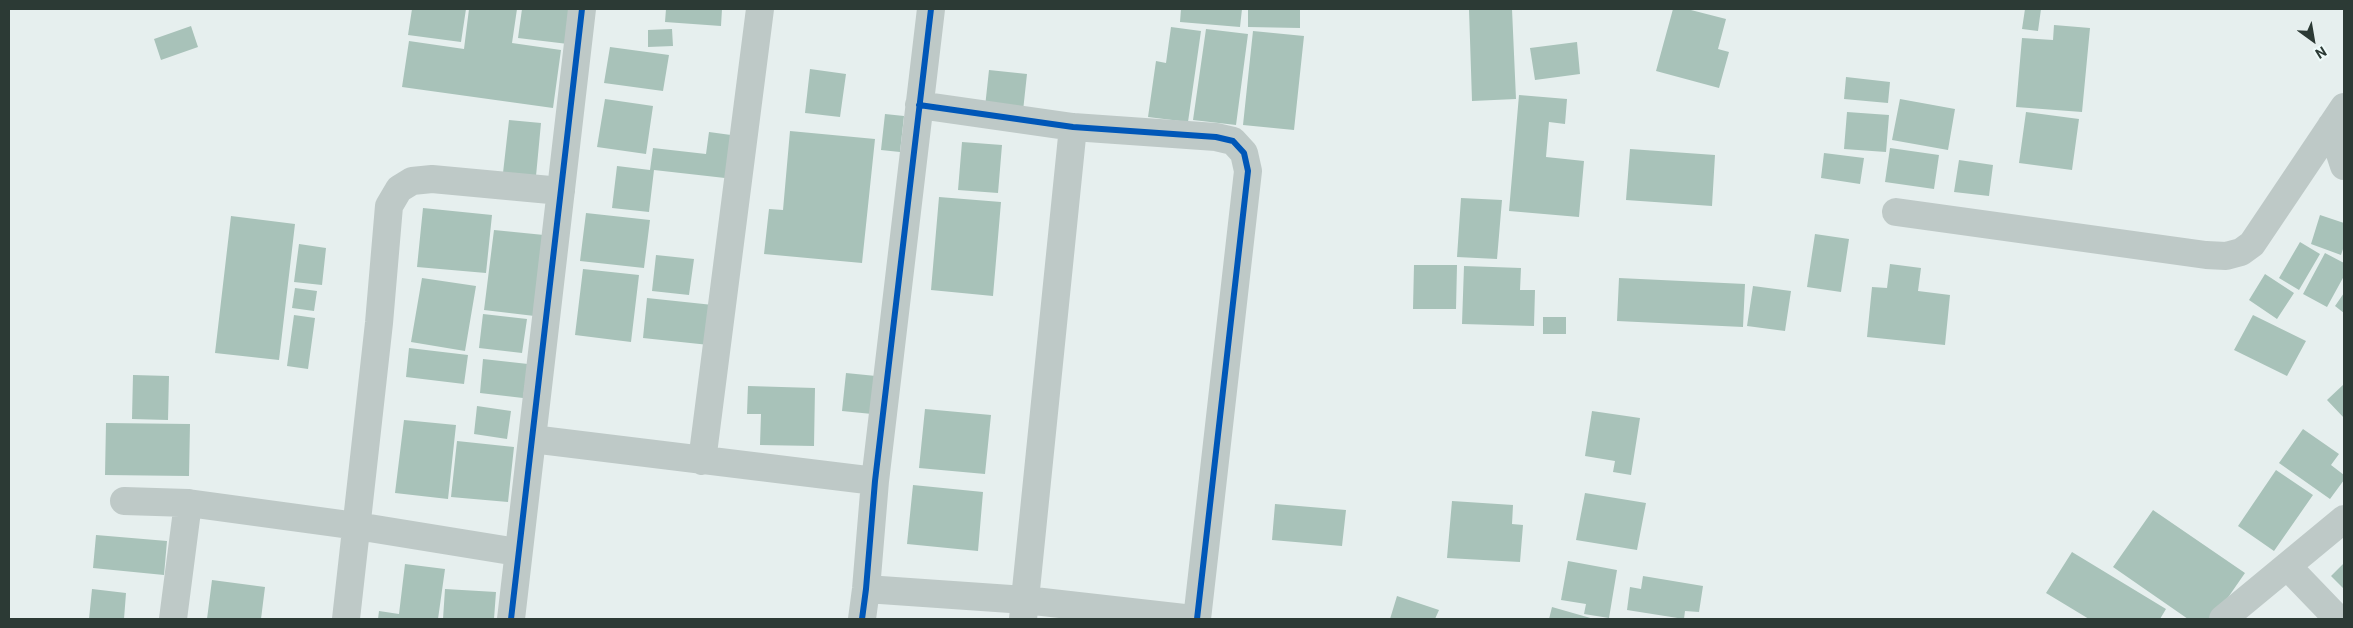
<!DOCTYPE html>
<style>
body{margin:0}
#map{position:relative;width:2353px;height:628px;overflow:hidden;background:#e6efee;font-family:Roboto,sans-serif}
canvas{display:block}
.frame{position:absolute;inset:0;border:10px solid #2c3a35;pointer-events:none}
.north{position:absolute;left:2288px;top:15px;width:50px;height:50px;-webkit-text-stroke:4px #eefaf9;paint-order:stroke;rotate:148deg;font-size:14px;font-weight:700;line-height:20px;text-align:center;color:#2c3a35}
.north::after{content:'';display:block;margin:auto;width:18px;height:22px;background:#2c3a35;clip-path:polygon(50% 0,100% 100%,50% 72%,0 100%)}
</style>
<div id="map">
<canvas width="2353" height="628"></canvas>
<div class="frame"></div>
<div class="north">N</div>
</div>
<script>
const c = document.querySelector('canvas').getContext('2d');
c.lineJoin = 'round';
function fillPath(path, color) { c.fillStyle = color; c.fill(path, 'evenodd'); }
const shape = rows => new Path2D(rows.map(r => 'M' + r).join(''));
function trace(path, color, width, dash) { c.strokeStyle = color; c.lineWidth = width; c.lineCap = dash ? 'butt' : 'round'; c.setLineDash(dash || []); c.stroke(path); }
fillPath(shape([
 [412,9,466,9,461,42,408,35],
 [469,9,517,9,512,43,561,50,553,108,402,87,409,41,464,49],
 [522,9,573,9,568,44,518,38],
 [666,9,722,9,721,26,665,22],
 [1181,9,1242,9,1240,27,1180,22],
 [1248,9,1300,9,1300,28,1248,27],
 [1469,9,1512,9,1516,99,1472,101],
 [1673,9,1687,9,1726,19,1718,49,1729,52,1719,88,1656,71],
 [2025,9,2041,9,2038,31,2022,29],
 [2054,25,2090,28,2082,112,2016,107,2022,38,2053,40],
 [191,26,198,47,161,60,154,39],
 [1171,27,1201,31,1188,122,1148,117,1156,61,1166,63],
 [672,29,673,46,648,47,648,30],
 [1206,29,1248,34,1236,125,1193,120],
 [1253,31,1304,36,1294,130,1243,125],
 [1577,42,1580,74,1535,80,1530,48],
 [610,47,669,55,663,91,604,83],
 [810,69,846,74,840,117,805,113],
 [989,70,1027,74,1023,111,985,107],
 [1846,77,1890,82,1888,103,1844,99],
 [1519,95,1567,99,1565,124,1549,122,1546,157,1584,161,1579,217,1509,211],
 [605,99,653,106,646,154,597,147],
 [1900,99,1955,109,1948,150,1892,140],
 [1847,112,1889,115,1886,152,1844,149],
 [2026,112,2079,119,2072,170,2019,163],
 [885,114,904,116,900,152,881,150],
 [509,120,541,123,536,176,503,173],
 [790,131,875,139,862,263,764,254,769,209,783,210],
 [709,132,731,135,725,178,654,170,649,212,612,208,617,166,650,170,653,148,706,154],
 [962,142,1002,145,998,193,958,190],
 [1890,148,1939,155,1934,189,1885,182],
 [1630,149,1715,155,1712,206,1626,200],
 [1824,153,1864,158,1860,184,1821,178],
 [1959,160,1993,165,1989,196,1954,192],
 [939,197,1001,202,993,296,931,290],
 [1461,198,1502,200,1497,259,1457,257],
 [423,208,492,215,486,273,417,267],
 [586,213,650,220,644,268,580,261],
 [2320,215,2344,223,2344,246,2341,255,2311,244],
 [231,216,295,224,279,360,215,353],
 [494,230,544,235,543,317,484,310],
 [1815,234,1849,239,1841,292,1807,287],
 [2300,242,2320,254,2299,290,2279,278],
 [299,244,326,248,322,285,294,282],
 [2325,253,2344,263,2344,276,2327,307,2303,294],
 [656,255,694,259,689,295,652,291],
 [1890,264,1921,268,1918,291,1950,295,1945,345,1867,337,1872,287,1887,288],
 [1414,265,1457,265,1456,309,1413,309],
 [1464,266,1521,268,1520,290,1535,290,1534,326,1462,324],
 [583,269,639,275,631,342,575,335],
 [2265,274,2294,293,2277,319,2249,300],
 [422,278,476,286,465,351,411,342],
 [1619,278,1745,284,1743,327,1617,321],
 [1753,286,1791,291,1785,331,1747,326],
 [295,288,317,291,314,311,292,308],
 [2344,293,2344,313,2335,306],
 [647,298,713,305,709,345,643,338],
 [483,314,527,319,522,353,479,348],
 [294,315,315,318,308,369,287,366],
 [2253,315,2306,341,2287,376,2234,350],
 [1543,317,1566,317,1566,334,1543,334],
 [409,348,468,355,464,384,406,377],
 [483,359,528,364,523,398,480,393],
 [846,373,876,376,872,414,842,411],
 [133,375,169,376,168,420,132,419],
 [2344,384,2344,418,2327,400],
 [748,386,815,388,814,446,760,445,761,414,747,414],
 [477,406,511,411,507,439,474,434],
 [925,409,991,415,985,474,919,468],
 [1592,411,1640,418,1631,475,1613,472,1615,461,1585,456],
 [404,420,456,425,448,499,395,493],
 [106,423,190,424,189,476,105,475],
 [2303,429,2339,454,2331,465,2344,475,2344,480,2330,499,2279,463],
 [457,441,514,447,508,502,451,497],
 [2276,470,2313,495,2274,551,2238,526],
 [913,485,983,492,978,551,907,544],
 [1585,493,1646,503,1637,550,1576,540],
 [1452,501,1513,505,1512,524,1523,525,1520,562,1447,558],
 [1275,504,1346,510,1342,546,1272,540],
 [2153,510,2245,573,2213,619,2188,619,2113,567],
 [96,535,167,541,164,575,93,568],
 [2072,552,2166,609,2160,619,2089,619,2046,593],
 [1568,561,1617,570,1609,618,1584,614,1586,604,1561,600],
 [2344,563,2344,589,2331,576],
 [405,564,445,569,438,619,378,619,379,611,399,614],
 [1643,576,1703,586,1699,612,1685,611,1684,619,1627,610,1630,587,1641,589],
 [212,580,265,587,261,619,207,619],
 [92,589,126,593,124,619,89,619],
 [445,589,496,592,494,619,443,619],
 [1397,596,1439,610,1435,619,1390,619],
 [1552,607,1594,619,1549,619]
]), '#a8c2b9');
trace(shape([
 [919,105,1073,127,1216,137,1233,141,1244,153,1248,171,1197,619],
 [2331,126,2344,166],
 [1896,212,2206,255,2226,256,2241,252,2252,244,2344,107],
 [532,439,875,481],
 [702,461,760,9],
 [124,501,188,503,357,526,517,552],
 [2287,566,2338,619],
 [866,589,1025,600,1193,619],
 [173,619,188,503],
 [346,619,379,323,389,206,399,189,412,181,432,179,561,191],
 [511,619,582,9],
 [862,619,866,589,875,481,931,9],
 [1023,619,1073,127],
 [2223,619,2344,519]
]), '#bec9c7', 28);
trace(shape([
 [919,105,1073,127,1216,137,1233,141,1244,153,1248,171,1197,619],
 [511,619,582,9],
 [862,619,866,589,875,481,931,9]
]), '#0057b8', 6);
</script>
